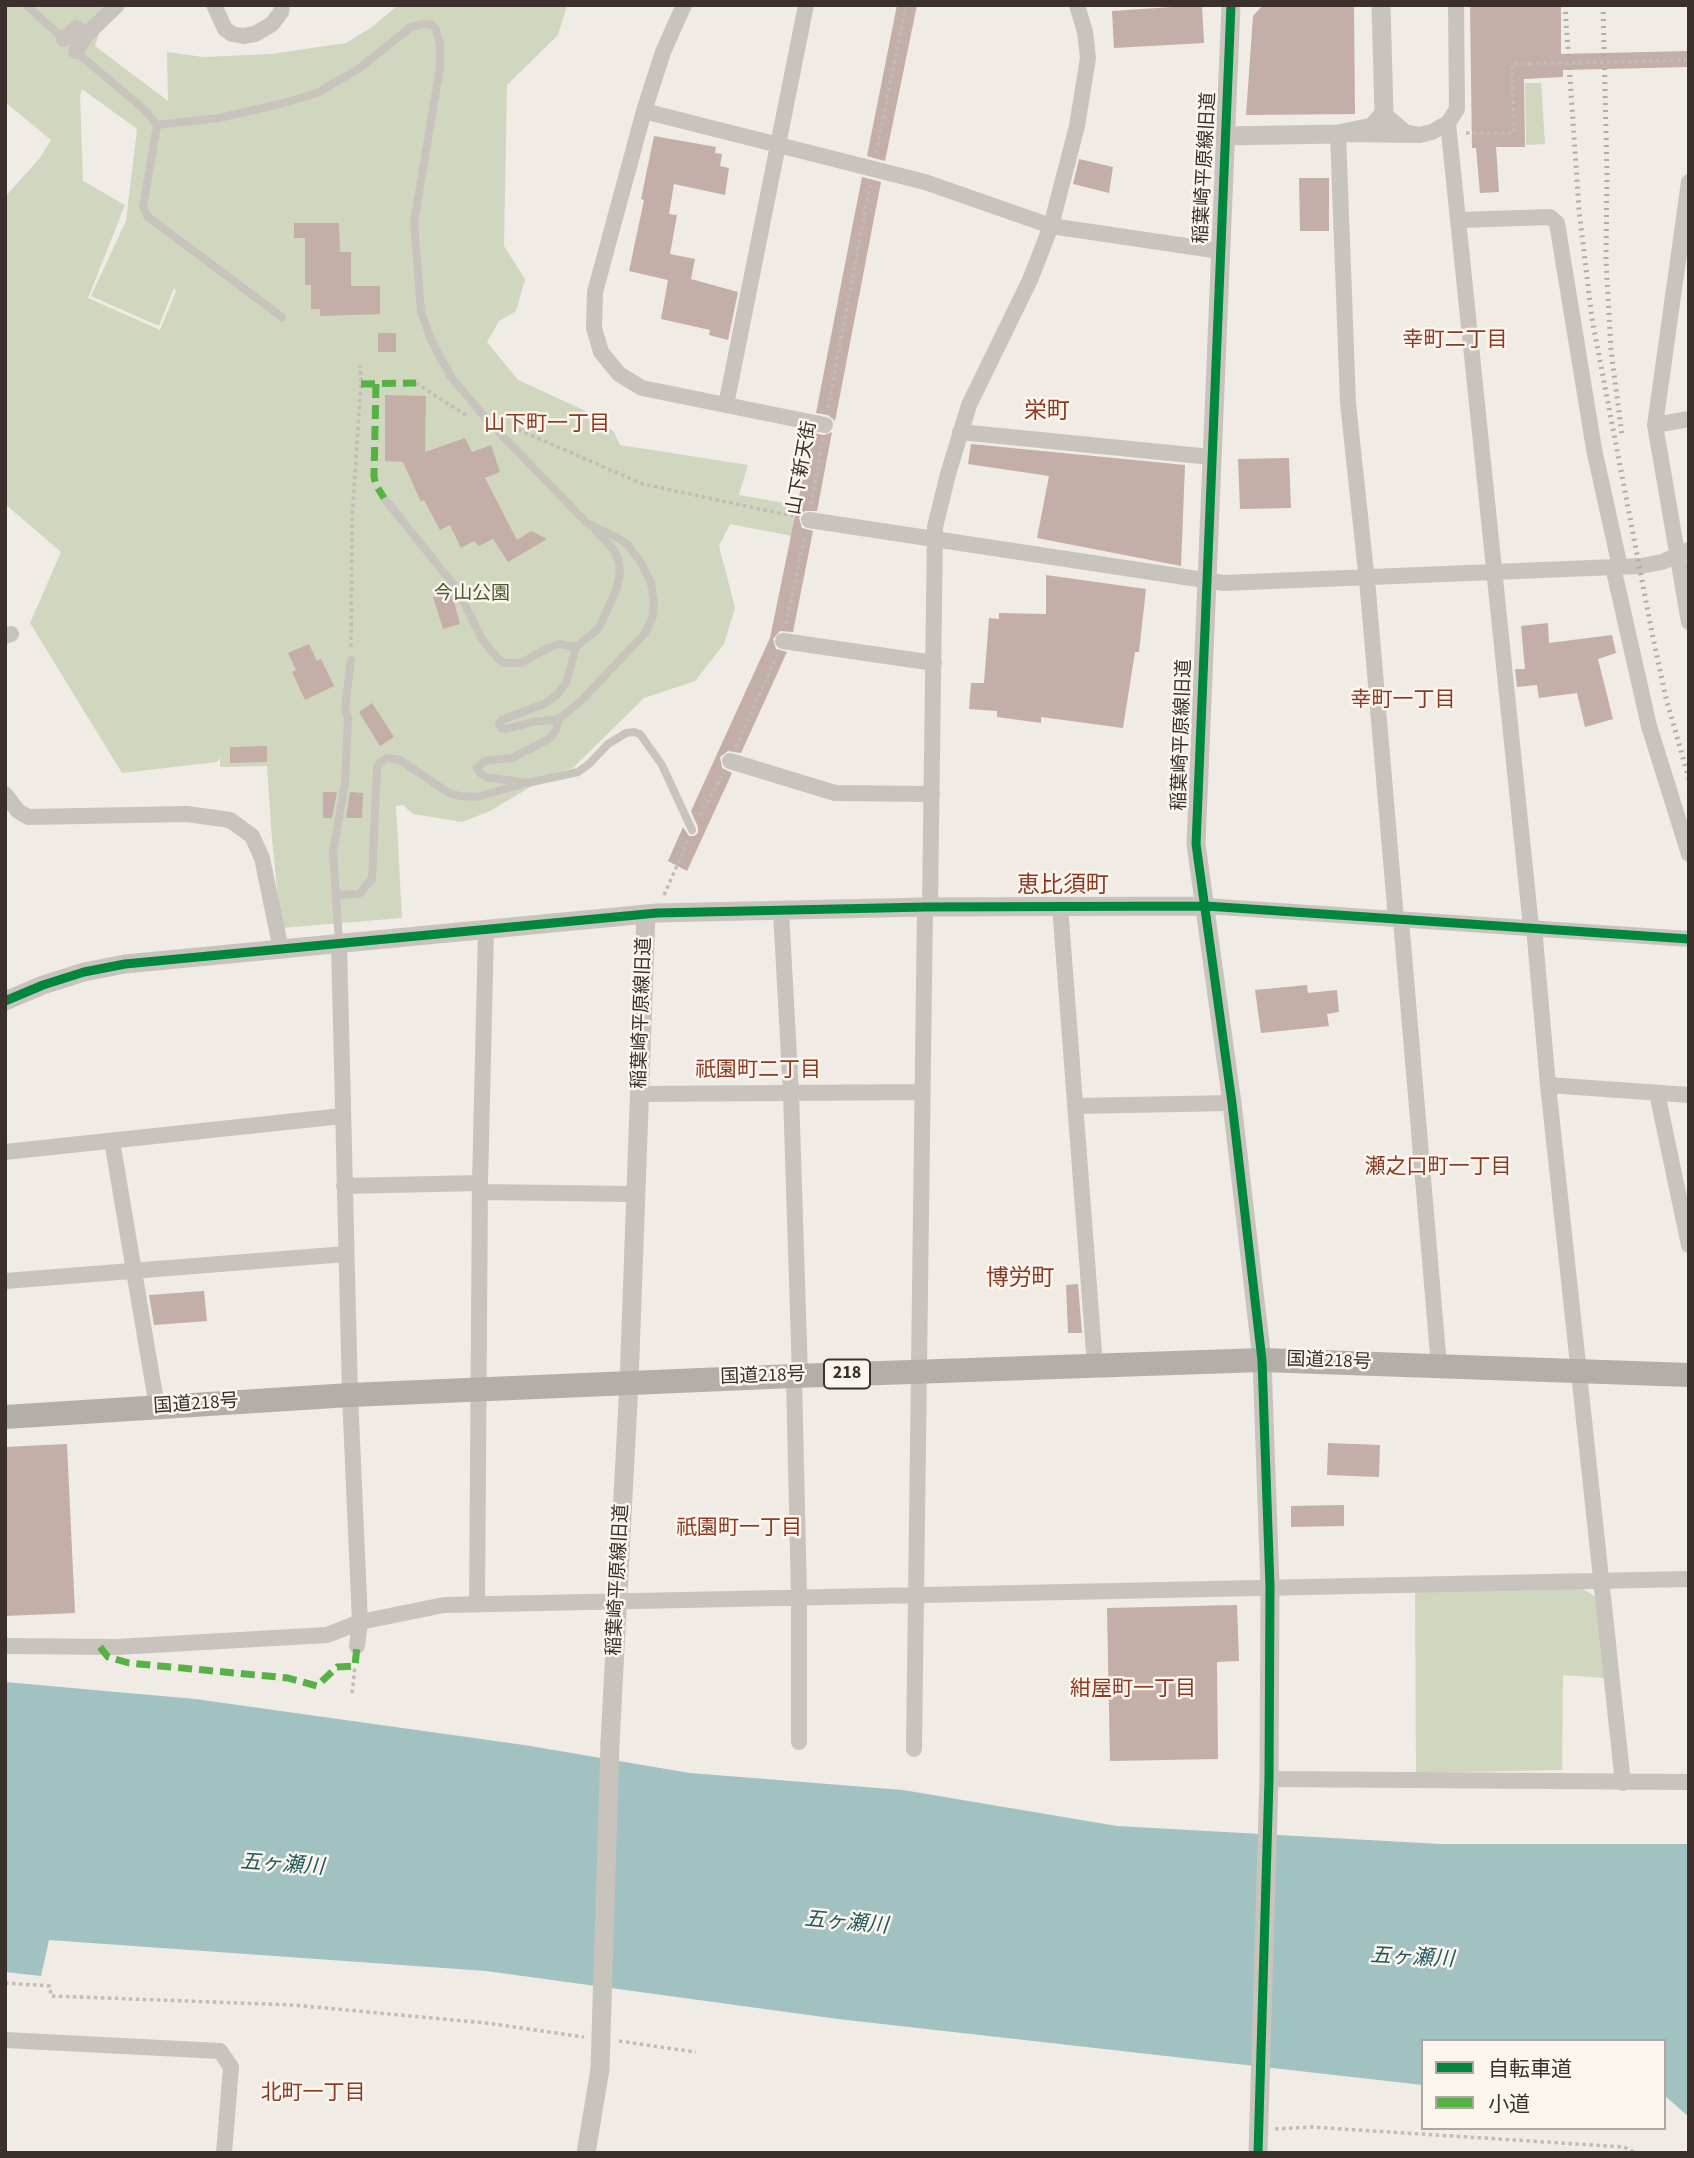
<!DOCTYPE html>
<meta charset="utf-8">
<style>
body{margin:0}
#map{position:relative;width:1694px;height:2158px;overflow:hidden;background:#f0ebe5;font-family:"Source Sans 3","Noto Sans JP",sans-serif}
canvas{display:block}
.frame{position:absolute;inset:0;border:7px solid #3b302b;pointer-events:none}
.legend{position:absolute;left:1421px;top:2039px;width:245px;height:91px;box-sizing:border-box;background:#fbf5ee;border:2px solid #aea6a0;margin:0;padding:9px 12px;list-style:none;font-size:21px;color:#3b302b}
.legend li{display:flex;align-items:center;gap:14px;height:35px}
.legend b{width:35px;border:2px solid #aea6a0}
</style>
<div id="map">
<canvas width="1694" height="2158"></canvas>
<div class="frame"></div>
<ul class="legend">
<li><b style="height:9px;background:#00873e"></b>自転車道</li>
<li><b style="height:9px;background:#57b246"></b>小道</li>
</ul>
</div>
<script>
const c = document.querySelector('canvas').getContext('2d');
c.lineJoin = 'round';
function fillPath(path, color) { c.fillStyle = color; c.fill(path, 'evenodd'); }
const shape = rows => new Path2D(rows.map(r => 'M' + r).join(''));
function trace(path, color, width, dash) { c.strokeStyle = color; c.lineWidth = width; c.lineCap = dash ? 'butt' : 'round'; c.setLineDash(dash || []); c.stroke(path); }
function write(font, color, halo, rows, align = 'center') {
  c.font = font + ' "Source Sans 3","Noto Sans JP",sans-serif'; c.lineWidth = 5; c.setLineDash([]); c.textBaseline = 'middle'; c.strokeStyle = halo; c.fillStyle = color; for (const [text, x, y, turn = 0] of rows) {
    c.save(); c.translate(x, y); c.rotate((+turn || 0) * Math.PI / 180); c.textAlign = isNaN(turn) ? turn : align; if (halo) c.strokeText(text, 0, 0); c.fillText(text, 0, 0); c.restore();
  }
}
fillPath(shape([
 [5,5,108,5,95,46,168,101,167,52,203,57,271,54,346,43,372,27,398,5,567,5,558,35,507,85,504,246,525,279,516,311,499,321,487,342,518,380,590,413,614,432,620,445,748,465,739,495,796,505,792,536,730,524,719,546,735,608,724,644,695,681,644,698,573,768,554,773,490,811,462,822,413,814,403,805,396,806,402,918,281,928,272,839,267,766,220,767,220,758,217,762,122,773,30,623,61,552,5,504,5,197,39,159,51,140,5,102],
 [82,89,137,129,126,221,91,296,159,326,174,288,176,291,160,330,88,298,125,205,83,181,80,96],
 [1525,83,1541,83,1545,144,1526,145],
 [1580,1587,1599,1599,1604,1678,1563,1675,1562,1770,1416,1773,1415,1592]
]), '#d1d6bf');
fillPath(shape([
 [5,1682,195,1699,524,1745,690,1773,903,1790,1117,1826,1440,1844,1689,1844,1689,2117,1664,2095,1664,2041,1423,2041,1423,2085,838,2019,486,1971,49,1940,41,1976,5,1972]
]), '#a1c2c1');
fillPath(shape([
 [897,5,917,5,885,161,867,156],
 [1202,5,1204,43,1114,48,1112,11],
 [1263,5,1354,5,1355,114,1246,115,1253,16],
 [1470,5,1561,5,1561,54,1689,51,1689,67,1563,70,1563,77,1524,79,1525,147,1496,147,1499,192,1480,193,1476,148,1472,148],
 [654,136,716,147,715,153,722,154,720,166,729,168,725,195,674,184,669,214,677,215,670,254,695,259,691,279,738,292,728,340,709,335,710,330,661,319,668,280,629,271,644,200,641,199],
 [1079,159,1113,167,1109,193,1073,184],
 [862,177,881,182,835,421,828,415,816,413],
 [1299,178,1329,178,1329,231,1300,231],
 [294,223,339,223,340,252,351,252,351,286,380,286,380,314,320,316,320,309,311,309,311,285,305,285,305,238,294,238],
 [378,333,396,333,396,352,378,352],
 [385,395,426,396,425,452,465,438,472,452,491,445,500,472,485,478,517,540,531,531,547,539,508,562,493,539,479,546,474,541,461,548,450,525,440,530,424,500,421,502,403,462,385,461],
 [832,432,817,511,805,511,799,518,802,528,813,531,793,632,780,631,773,639,776,649,787,652,741,753,728,751,720,757,722,768,732,773,687,871,668,861,683,827,689,836,694,836,698,833,698,827,691,811,770,638,812,433,824,435],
 [971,444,1185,465,1181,566,1037,538,1049,476,968,464],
 [1289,458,1291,508,1240,509,1238,459],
 [1046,575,1146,589,1139,652,1135,652,1123,728,1041,717,1041,723,997,717,997,711,969,709,971,683,984,683,989,618,999,619,999,613,1046,614],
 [451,591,460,624,443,629,433,597],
 [1548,623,1549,643,1612,635,1616,653,1598,659,1613,719,1585,727,1577,693,1539,698,1537,685,1517,687,1515,669,1525,669,1521,626],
 [309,644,317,661,321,659,334,686,305,700,292,672,296,670,288,653],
 [372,703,394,737,380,746,359,712],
 [267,746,267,762,230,763,230,747],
 [323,792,337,792,332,818,323,818],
 [350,792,363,793,362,818,346,818],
 [1307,985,1308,993,1337,990,1339,1012,1327,1014,1329,1026,1261,1033,1255,990],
 [1078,1284,1082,1333,1068,1333,1066,1285],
 [204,1291,207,1321,154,1325,149,1295],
 [1328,1443,1380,1445,1379,1477,1327,1475],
 [67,1444,75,1613,5,1616,5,1447],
 [1344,1505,1344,1526,1291,1527,1291,1506],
 [1237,1605,1239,1661,1217,1662,1218,1759,1110,1761,1107,1608]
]), '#c3afa7');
trace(shape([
 [1466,133,1514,133,1512,64,1530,64],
 [876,153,906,5],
 [416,383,467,416],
 [828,408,870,185],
 [512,427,643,484,793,516],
 [811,504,823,439],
 [786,624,805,536],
 [351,647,352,519,361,384,360,366],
 [736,747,777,655],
 [700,815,722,776],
 [664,895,688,841],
 [352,1693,355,1666],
 [5,1983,50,1986,51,1996,293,2005,486,2023,584,2037],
 [619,2041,696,2052],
 [1275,2129,1311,2127,1624,2147,1636,2153]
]), '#c2bbb6', 3.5, [3.5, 3.5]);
trace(shape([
 [26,5,66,41],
 [75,51,145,110,157,125,143,207,147,216,282,317],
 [157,125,219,118,280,104,317,93,357,70,411,27,424,24,432,25,436,29,440,44,440,67,414,222,421,311,431,340,451,377,489,422,587,523,618,538,628,545,641,563,651,583,654,601,653,616,645,633,582,700,559,719,556,730,549,739,512,758,484,761,477,768,480,773,486,777,527,783,578,772,589,764,608,744,626,733,634,732,640,734,662,765,692,830],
 [384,498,457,589,482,639,498,659,505,663,521,663,548,648,559,644,576,647],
 [559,719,533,722,506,729,501,728,499,723,502,720,546,703,558,694,566,683,576,647,599,628,617,588,620,571,618,559,614,550,596,531],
 [336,895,359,894,372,879,377,768,380,762,388,758,400,760,449,793,460,796,476,797,520,785],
 [339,942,333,852,345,784,348,718,345,708,351,660]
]), '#c9c3be', 8);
trace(shape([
 [214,5,225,29,232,34,243,36,255,34,272,24,281,12,282,5],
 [684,5,663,52,644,111,595,292,594,328,601,352,619,374,642,388,825,425],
 [64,39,77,28,86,35,117,5],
 [76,51,86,35],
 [644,111,925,182,1051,226,1220,251],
 [1384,114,1405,132,1420,135,1432,132,1448,123,1457,109,1456,5],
 [1448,123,1531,927],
 [1689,182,1655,425,1689,622],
 [1459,220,1550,217,1557,223,1594,449,1620,567],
 [726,405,806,5],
 [1655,425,1689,419],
 [960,432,1211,457],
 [809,520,1224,583,1640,566,1662,562,1689,550],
 [1613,567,1649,726,1689,854],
 [5,636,11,634],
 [783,641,934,663],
 [730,761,835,793,932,794],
 [5,794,18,811,28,817,187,814,230,820,252,836,262,858,281,950],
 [1060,906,1095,1365],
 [1206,906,1689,939],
 [930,907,935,527,948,474,969,405,1030,280,1051,226,1077,126,1088,58,1085,32,1077,5],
 [781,911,791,1093,800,1376],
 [1396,919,1368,591,1348,403,1338,134,1420,135],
 [1401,920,1439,1366],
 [1534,927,1548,1085,1623,1783],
 [339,944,350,1395,360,1622,357,1646],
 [1548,1085,1689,1095],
 [1657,1093,1689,1245],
 [640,1094,923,1092],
 [1075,1106,1232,1103],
 [112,1141,157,1407],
 [5,1152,342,1116],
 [344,1186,480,1183],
 [480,1192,634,1194],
 [5,1281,346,1254],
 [794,1376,799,1598,799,1742],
 [477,1604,480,1183,486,930],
 [5,1646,117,1647,327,1635,360,1622,444,1605,1689,1579],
 [914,1749,925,907],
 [1269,1779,1689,1782],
 [5,2040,220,2051,231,2067,224,2153]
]), '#c9c3be', 16);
trace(shape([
 [1231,5,1196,844,1232,1103,1262,1360,1270,1587,1269,1779,1258,2153],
 [1225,136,1338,134,1372,127,1384,114,1381,5],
 [5,1001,43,985,84,972,125,964,657,913,925,907,1206,906],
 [610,1743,629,1383,646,914],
 [586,2153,600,2069]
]), '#c9c3be', 19);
trace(shape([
 [5,1417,350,1395,794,1376,1262,1360,1689,1375]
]), '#b4aea8', 24);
trace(shape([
 [1565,5,1579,210,1592,319,1652,633,1666,698,1689,779],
 [1603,5,1607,173,1606,260,1611,350,1622,436]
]), '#b1aca8', 5, [2, 5]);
trace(shape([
 [1530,64,1689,60]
]), '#c2bbb6', 3.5, [3.5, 3.5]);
trace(shape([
 [600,2069,610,1743]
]), '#c9c3be', 19);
trace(shape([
 [361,384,416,383],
 [376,384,374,477,376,485,384,498],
 [100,1647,108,1657,129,1663,288,1678,317,1686,337,1667,355,1666,357,1646]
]), '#57b246', 7, [14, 7]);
trace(shape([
 [1231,5,1196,844,1232,1103,1262,1360,1270,1587,1269,1779,1258,2153],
 [5,1001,43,985,84,972,125,964,657,913,925,907,1206,906,1689,939]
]), '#00873e', 9);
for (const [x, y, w] of [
 [847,1374,46]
]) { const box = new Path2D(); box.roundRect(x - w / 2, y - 14.5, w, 29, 5); c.fillStyle = '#fbf5ee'; c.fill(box); trace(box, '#3b302b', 2); }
write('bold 18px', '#3b302b', null, [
 ["218",847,1374]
]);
write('19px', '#3b302b', '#fbf5ee', [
 ["稲葉崎平原線旧道",1206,168,-87],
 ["山下新天街",803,468,-80],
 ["稲葉崎平原線旧道",1183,735,-88],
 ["稲葉崎平原線旧道",643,1013,-88],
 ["国道218号",1329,1362,2],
 ["国道218号",763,1377,-2],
 ["国道218号",196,1405,-4],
 ["稲葉崎平原線旧道",619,1580,-87]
]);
write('19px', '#4a5a2e', '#fbf5ee', [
 ["今山公園",472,595]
]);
write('21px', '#8c3b22', '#fbf5ee', [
 ["幸町二丁目",1455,341],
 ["山下町一丁目",547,425],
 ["幸町一丁目",1403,701],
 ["祇園町二丁目",758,1071],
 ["瀬之口町一丁目",1438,1168],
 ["祇園町一丁目",739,1529],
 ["紺屋町一丁目",1133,1690],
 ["北町一丁目",313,2094]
]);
write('italic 21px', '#1f5a5e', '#fbf5ee', [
 ["五ヶ瀬川",282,1866,4],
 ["五ヶ瀬川",846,1924,5],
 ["五ヶ瀬川",1412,1959,3]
]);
write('23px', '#8c3b22', '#fbf5ee', [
 ["栄町",1047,413],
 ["恵比須町",1063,887],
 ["博労町",1020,1280]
]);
</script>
